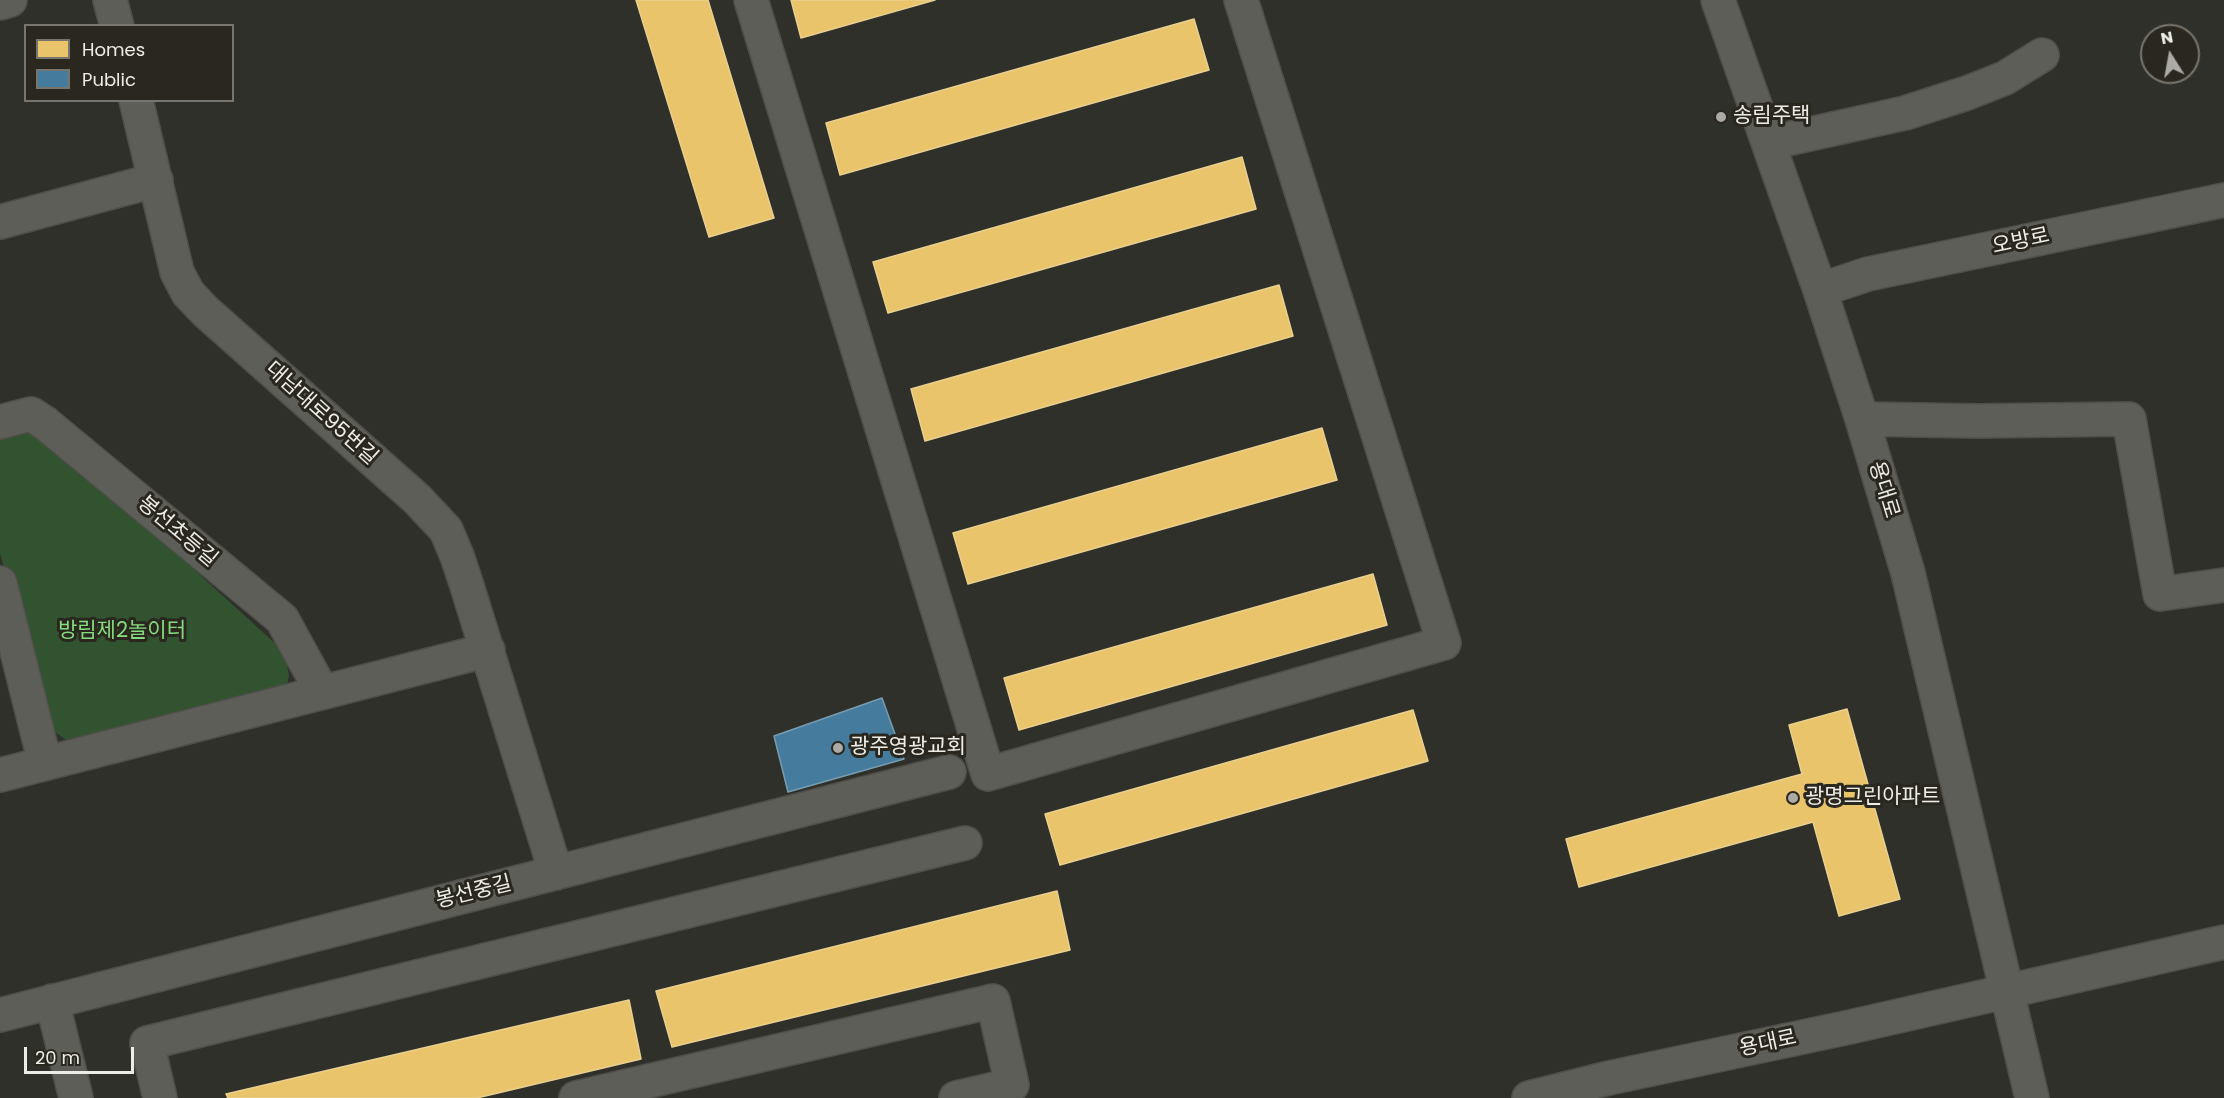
<!DOCTYPE html>
<meta charset="utf-8">
<style>
body{margin:0}
#map{position:relative;width:2224px;height:1098px;overflow:hidden;background:#30302b;font-family:Poppins,sans-serif}
canvas{display:block}
.legend{position:absolute;left:24px;top:24px;width:210px;height:78px;box-sizing:border-box;background:#29271e;border:2px solid #77766e;margin:0;padding:8px 10px;list-style:none;font-size:18px;color:#edece6}
.legend li{display:flex;align-items:center;gap:12px;height:30px}
.legend b{width:30px;border:2px solid #77766e}
.north{position:absolute;left:2140px;top:24px;width:60px;height:60px;box-sizing:border-box;background:#29271e;border:2px solid #77766e;border-radius:50%;rotate:349deg;font-size:16px;font-weight:700;line-height:24px;text-align:center;color:#edece6}
.north::after{content:'';display:block;margin:auto;width:21px;height:27px;background:#abaaa5;clip-path:polygon(50% 0,100% 100%,50% 72%,0 100%)}
.scale{position:absolute;left:24px;top:1047px;width:110px;height:27px;box-sizing:border-box;border:3px solid #edece6;border-top:0;padding-left:8px;font-size:18px;line-height:21px;white-space:nowrap;color:#edece6;-webkit-text-stroke:4px #29271e;paint-order:stroke}
</style>
<div id="map">
<canvas width="2224" height="1098"></canvas>
<ul class="legend">
<li><b style="height:16px;background:#e9c46a"></b>Homes</li>
<li><b style="height:16px;background:#457b9d"></b>Public</li>
</ul>
<div class="north">N</div>
<div class="scale">20 m</div>
</div>
<script>
const c = document.querySelector('canvas').getContext('2d');
c.lineJoin = 'round';
function fillPath(path, color) { c.fillStyle = color; c.fill(path, 'evenodd'); }
const shape = rows => new Path2D(rows.map(r => 'M' + r).join(''));
function trace(path, color, width, dash) { c.strokeStyle = color; c.lineWidth = width; c.lineCap = dash ? 'butt' : 'round'; c.setLineDash(dash || []); c.stroke(path); }
function write(font, color, halo, rows, align = 'center') {
  c.font = font + ' Poppins,"Noto Sans KR",sans-serif'; c.lineWidth = 6; c.setLineDash([]); c.textBaseline = 'middle'; c.strokeStyle = halo; c.fillStyle = color; for (const [text, x, y, turn = 0] of rows) {
    c.save(); c.translate(x, y); c.rotate((+turn || 0) * Math.PI / 180); c.textAlign = isNaN(turn) ? turn : align; if (halo) c.strokeText(text, 0, 0); c.fillText(text, 0, 0); c.restore();
  }
}
fillPath(shape([
 [38,427,279,647,286,661,289,675,287,686,73,745,48,727,0,553,0,439]
]), '#32532f');
const homes = shape([
 [636,0,708,0,774,218,709,237,636,0],
 [791,0,935,0,801,38,791,0],
 [1194,19,1209,70,840,175,826,123,1194,19],
 [1242,157,1256,209,888,313,873,262,1242,157],
 [1279,285,1293,336,925,441,911,389,1279,285],
 [1322,428,1337,480,968,584,953,533,1322,428],
 [1373,574,1387,625,1019,730,1004,678,1373,574],
 [1847,709,1900,899,1839,916,1813,822,1579,887,1566,839,1802,774,1789,725,1847,709],
 [1413,710,1428,761,1060,865,1045,814,1413,710],
 [1057,891,1070,950,672,1047,656,991,1057,891],
 [629,1000,641,1059,477,1098,228,1098,226,1094,629,1000]
]);
fillPath(homes, '#e9c46a');
trace(homes, '#ead08f', 1.5);
const public = shape([
 [882,698,904,759,788,792,774,736,882,698]
]);
fillPath(public, '#457b9d');
trace(public, '#779db3', 1.5);
const minor = shape([
 [110,0,117,26],
 [751,0,988,774,1444,643,1241,0],
 [1718,0,1820,290,1862,419,1908,573,2032,1098],
 [0,3,10,0],
 [136,100,177,272,188,293,205,311,417,499,446,530,457,556,467,586,556,873],
 [1769,143,1905,113,1967,93,2005,78,2042,55],
 [0,222,156,180],
 [1820,290,1868,274,2224,200],
 [1862,419,1977,421,2129,419,2160,594,2224,585],
 [0,422,31,414,45,423,282,619,322,692],
 [0,583,45,763],
 [0,775,488,650],
 [52,1001,76,1098],
 [0,1015,949,772],
 [160,1098,147,1043,965,843],
 [576,1098,993,1001,1012,1085,956,1098],
 [1529,1098,1609,1078,1850,1027,2224,942]
]);
trace(minor, '#4f4e4a', 36);
trace(minor, '#5e5e59', 33);
for (const [x, y, r, color] of [
 [1721,117,6,"#abaaa5"],
 [838,748,6,"#abaaa5"],
 [1793,798,6,"#abaaa5"]
]) { const dot = new Path2D(); dot.arc(x, y, r, 0, 2 * Math.PI); c.fillStyle = color; c.fill(dot); trace(dot, '#29271e', 2); }
write('21px', '#edece6', '#29271e', [
 ["송림주택",1733,117],
 ["광주영광교회",850,748],
 ["광명그린아파트",1805,798]
], 'left');
write('21px', '#edece6', '#29271e', [
 ["오방로",2021,242,-12],
 ["대남대로95번길",321,414,42],
 ["용대로",1883,490,73],
 ["봉선초등길",177,532,40],
 ["봉선중길",474,893,-14],
 ["용대로",1768,1044,-12]
]);
write('21px', '#84dc7f', '#29271e', [
 ["방림제2놀이터",122,632]
]);
</script>
